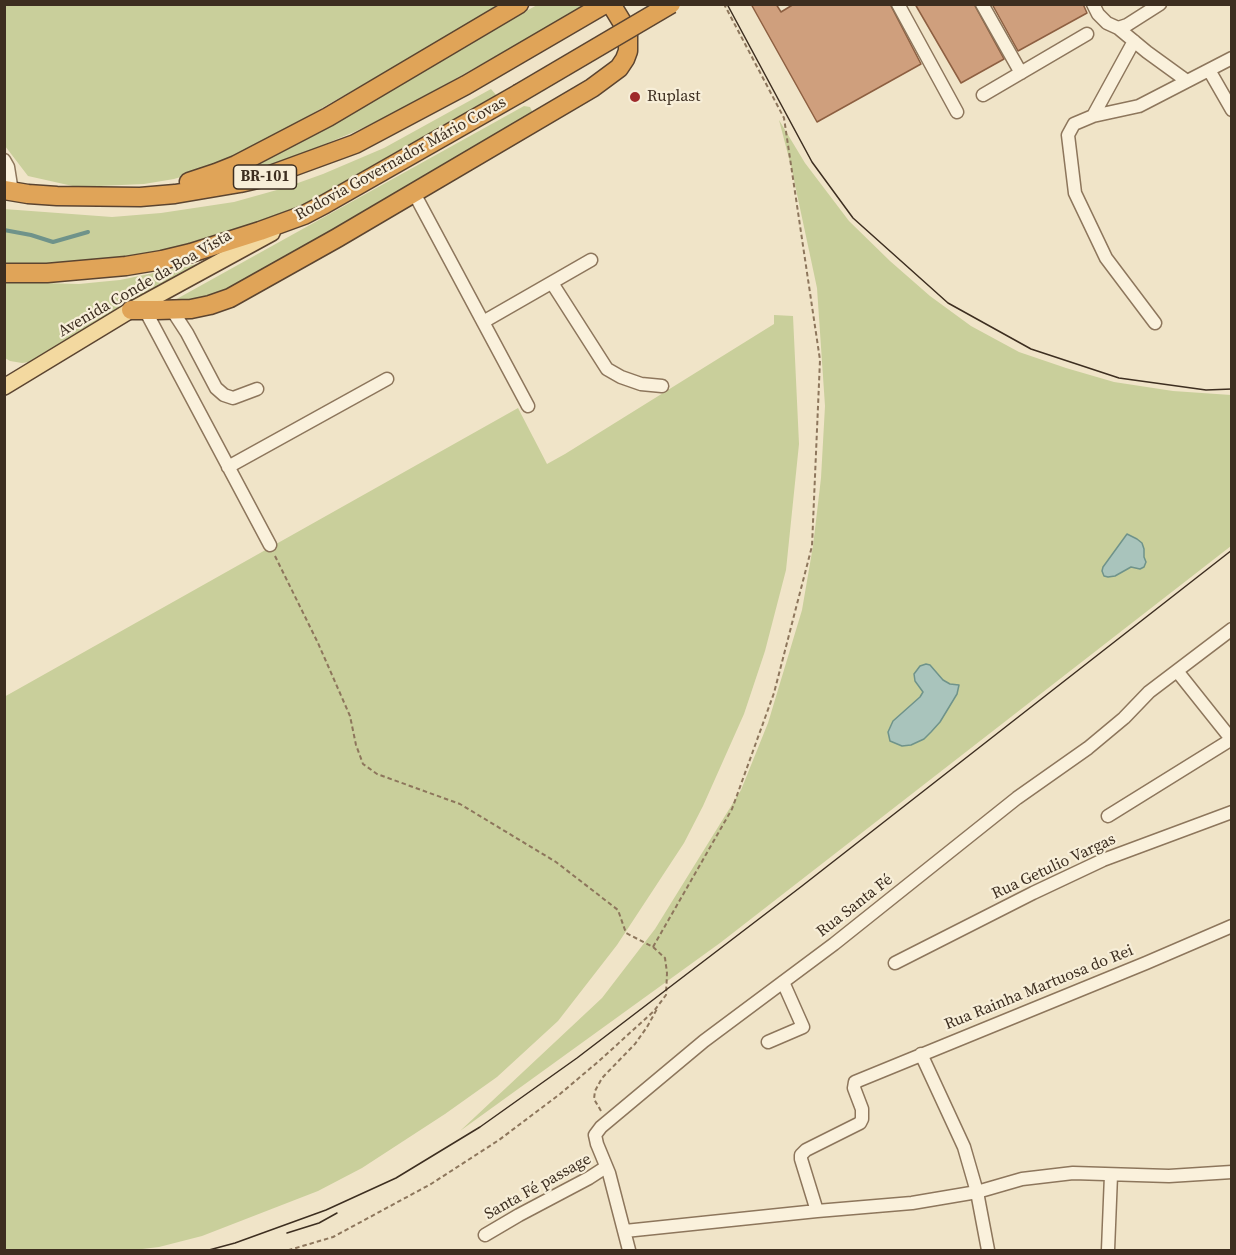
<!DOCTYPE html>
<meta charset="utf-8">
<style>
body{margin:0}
#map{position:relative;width:1236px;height:1255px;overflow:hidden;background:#f0e4c8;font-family:"Source Serif 4",serif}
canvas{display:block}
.frame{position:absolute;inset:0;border:6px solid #3d2e20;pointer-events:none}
</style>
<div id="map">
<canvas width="1236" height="1255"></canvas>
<div class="frame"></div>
</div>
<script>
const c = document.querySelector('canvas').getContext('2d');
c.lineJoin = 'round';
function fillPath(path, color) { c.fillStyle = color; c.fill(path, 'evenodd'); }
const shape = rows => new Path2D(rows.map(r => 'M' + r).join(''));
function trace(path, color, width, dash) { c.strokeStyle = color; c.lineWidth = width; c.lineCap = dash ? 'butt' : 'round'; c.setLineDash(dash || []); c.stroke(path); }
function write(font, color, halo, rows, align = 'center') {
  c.font = font + ' "Source Serif 4",serif'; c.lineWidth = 4.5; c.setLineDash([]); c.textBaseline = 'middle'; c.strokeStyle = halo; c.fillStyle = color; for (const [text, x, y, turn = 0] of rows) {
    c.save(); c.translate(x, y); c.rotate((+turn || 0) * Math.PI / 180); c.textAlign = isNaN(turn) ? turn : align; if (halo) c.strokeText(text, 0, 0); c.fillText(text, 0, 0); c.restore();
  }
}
fillPath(shape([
 [4,5,502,5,224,164,174,179,144,184,77,187,28,176,5,146],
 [537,5,587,5,396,112,354,132,282,162,251,171,247,171,366,101],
 [491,89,497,96,389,156,333,191,282,216,148,257,72,265,5,266,4,209,112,217,161,213,234,202,284,188,323,174,384,148],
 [524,106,530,107,533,113,405,189,223,292,199,302,173,301],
 [779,120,805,163,849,221,890,261,930,296,971,326,1019,352,1066,368,1114,382,1173,391,1231,395,1231,546,720,943,460,1131,602,998,655,929,741,790,768,723,802,610,813,546,821,478,825,406,817,288,791,166],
 [202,263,36,361,22,363,10,361,5,358,5,282,79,284,99,282,120,280],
 [774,315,793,316,799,444,786,570,765,651,744,714,703,806,684,843,617,945,558,1021,497,1077,445,1114,362,1168,318,1191,202,1236,159,1247,134,1250,5,1250,4,697,518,408,547,464,565,454,774,324]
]), '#c9cf9b');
const water = shape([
 [1127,534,1137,539,1142,543,1144,549,1144,557,1146,562,1144,567,1140,569,1131,567,1115,576,1108,577,1104,576,1102,571,1103,567,1127,534],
 [926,664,930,665,943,680,950,684,959,685,957,694,940,722,931,732,924,739,911,745,902,746,890,741,888,732,893,721,920,697,923,692,915,681,914,674,920,666,926,664]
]);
fillPath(water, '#a9c4bc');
trace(water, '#6f938a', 1.5);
trace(shape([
 [4,230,31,235,53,242,88,232]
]), '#6f938a', 4);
const building = shape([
 [751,4,776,4,781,12,794,4,890,4,921,64,817,122,751,4],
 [915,4,974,4,1004,59,961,83,915,4],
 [992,4,1083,4,1087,13,1018,51,992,4]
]);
fillPath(building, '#cf9f7d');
trace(building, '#8d5f41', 1.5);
const minor = shape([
 [898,4,957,112],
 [982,4,1021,73],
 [1093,4,1098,14,1107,23,1118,28,1147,52,1187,81],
 [1118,28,1127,25,1160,4],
 [1209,70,1232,110],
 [983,95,1087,34],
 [1093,116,1134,41],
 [4,160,8,167,12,192],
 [414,193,528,406],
 [552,283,607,369,621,377,641,384,662,386],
 [145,310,270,545],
 [172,310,187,333,216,388,224,395,233,398,257,389],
 [483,322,591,260],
 [1155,323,1106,258,1075,193,1068,135,1074,124,1093,116,1139,106,1232,58],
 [228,467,387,379],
 [1177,671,1232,740],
 [1108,816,1232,739],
 [895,963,1033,893,1103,860,1232,812],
 [768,1042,803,1027,783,982],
 [921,1054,964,1147,977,1192,988,1250],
 [817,1211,801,1159,801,1155,806,1150,860,1123,862,1119,862,1109,854,1088,855,1082,1146,963,1232,926],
 [625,1231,817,1211,912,1203,977,1192,1022,1179,1073,1173,1169,1176,1232,1172],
 [485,1235,519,1215,589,1178,606,1167],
 [629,1250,609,1173,597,1144,595,1135,601,1127,704,1041,834,944,1017,798,1088,748,1124,718,1149,692,1232,629],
 [1108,1250,1111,1175]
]);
const major = shape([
 [4,387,131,310,272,233]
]);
const highway = shape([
 [189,182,216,173,236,165,328,117,519,4],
 [4,190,28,194,57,196,140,197,175,194,240,183,262,178,355,144,466,85,605,4],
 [4,273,47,273,126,266,162,260,191,253,260,231,304,215,325,204,518,94],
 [131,310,157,310,191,309,210,305,230,298,337,238,592,88,619,68,625,59,628,51,628,32,611,4]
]);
trace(minor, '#8d765c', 15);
trace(major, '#5b4430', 18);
trace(highway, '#5b4430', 21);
trace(shape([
 [275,556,318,643,350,716,356,745,363,764,377,774,460,804,556,862,618,910,626,933,653,947,665,958,667,973,666,995,654,1011,599,1061,560,1094,499,1140,431,1184,333,1237,289,1250],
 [653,947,732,809,774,693,812,546,820,360,784,118,724,4],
 [601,1111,594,1099,595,1091,602,1078,635,1044,647,1027,657,1009]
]), '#8d765c', 2, [4.5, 3]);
trace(minor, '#faf1dc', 12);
trace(major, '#f3d9a0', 15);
trace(highway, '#e0a458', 18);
trace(shape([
 [727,4,812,162,853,218,948,303,1031,349,1119,378,1206,390,1232,389],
 [287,1233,319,1223,337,1213],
 [209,1250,235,1243,326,1210,396,1178,480,1127,577,1058,802,886,1232,550]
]), '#3d2e20', 1.5);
const highwayBridge = shape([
 [518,94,671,4]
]);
trace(highwayBridge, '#5b4430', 21, []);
trace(highwayBridge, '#e0a458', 18);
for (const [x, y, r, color] of [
 [635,97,6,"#9e2a2b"]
]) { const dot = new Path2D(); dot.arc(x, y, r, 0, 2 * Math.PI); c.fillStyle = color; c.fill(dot); trace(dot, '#f7eed8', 2); }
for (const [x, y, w] of [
 [265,177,63]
]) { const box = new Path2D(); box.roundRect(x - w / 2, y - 12, w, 24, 4.5); c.fillStyle = '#f7eed8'; c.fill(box); trace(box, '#3d2e20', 1.5); }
write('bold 15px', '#3d2e20', null, [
 ["BR-101",265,177]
]);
write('16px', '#3d2e20', '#f7eed8', [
 ["Ruplast",647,97]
], 'left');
write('16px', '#3d2e20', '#f7eed8', [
 ["Rodovia Governador Mário Covas",401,159,-29],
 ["Avenida Conde da Boa Vista",145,284,-30],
 ["Rua Getulio Vargas",1054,867,-25],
 ["Rua Santa Fé",855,906,-38],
 ["Rua Rainha Martuosa do Rei",1039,988,-22],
 ["Santa Fé passage",538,1187,-29]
]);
</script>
